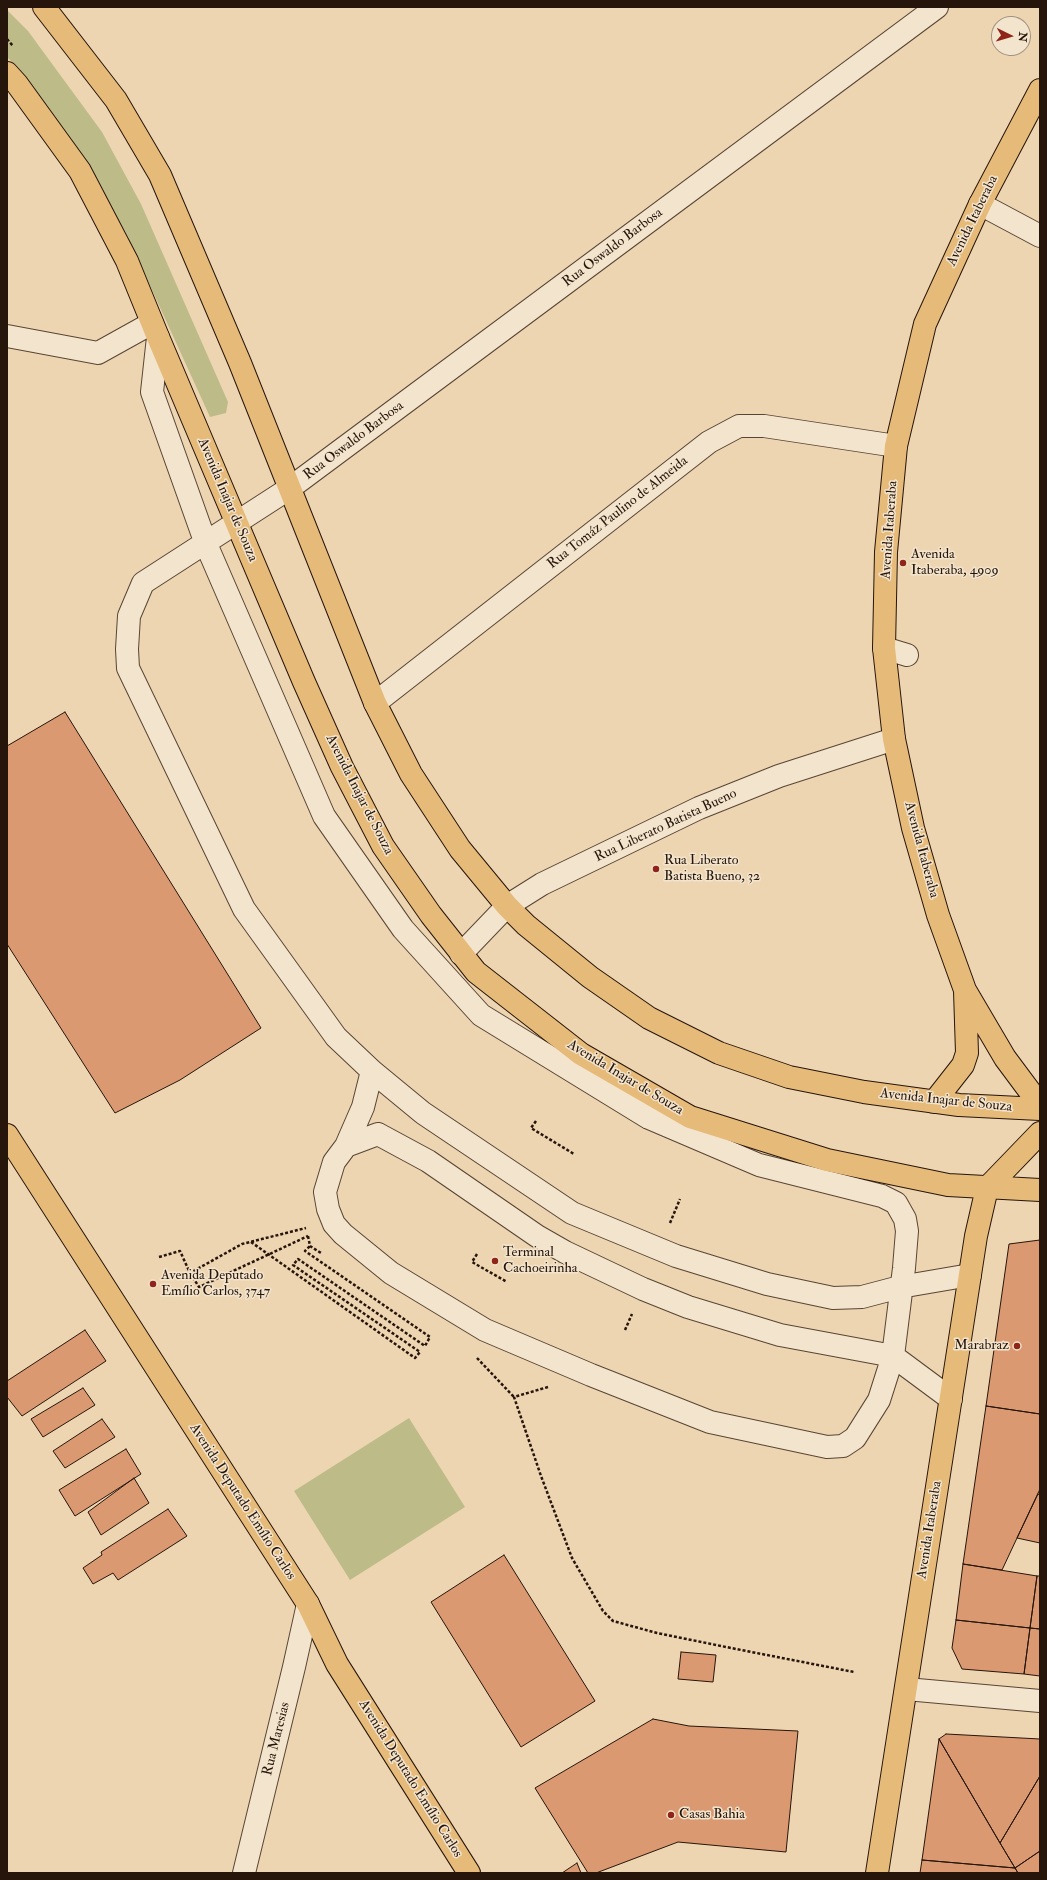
<!DOCTYPE html>
<meta charset="utf-8">
<style>
body{margin:0}
#map{position:relative;width:1047px;height:1880px;overflow:hidden;background:#edd5b2;font-family:"IM FELL Double Pica",serif}
canvas{display:block}
.frame{position:absolute;inset:0;border:8px solid #26150a;pointer-events:none}
.north{position:absolute;left:991px;top:16px;width:40px;height:40px;box-sizing:border-box;background:#f3e4cd;border:1px solid #a1917f;border-radius:50%;rotate:95deg;font-size:11px;font-weight:700;line-height:16px;text-align:center;color:#26150a}
.north::after{content:'';display:block;margin:auto;width:14px;height:18px;background:#8f2418;clip-path:polygon(50% 0,100% 100%,50% 72%,0 100%)}
</style>
<div id="map">
<canvas width="1047" height="1880"></canvas>
<div class="frame"></div>
<div class="north">N</div>
</div>
<script>
const c = document.querySelector('canvas').getContext('2d');
c.lineJoin = 'round';
function fillPath(path, color) { c.fillStyle = color; c.fill(path, 'evenodd'); }
const shape = rows => new Path2D(rows.map(r => 'M' + r).join(''));
function trace(path, color, width, dash) { c.strokeStyle = color; c.lineWidth = width; c.lineCap = dash ? 'butt' : 'round'; c.setLineDash(dash || []); c.stroke(path); }
function write(font, color, halo, rows, align = 'center') {
  c.font = font + ' "IM FELL Double Pica",serif'; c.lineWidth = 3; c.setLineDash([]); c.textBaseline = 'middle'; c.strokeStyle = halo; c.fillStyle = color; for (const [text, x, y, turn = 0] of rows) {
    c.save(); c.translate(x, y); c.rotate((+turn || 0) * Math.PI / 180); c.textAlign = isNaN(turn) ? turn : align; if (halo) c.strokeText(text, 0, 0); c.fillText(text, 0, 0); c.restore();
  }
}
fillPath(shape([
 [7,10,28,31,102,132,141,204,228,402,226,413,210,417,126,233,73,143,19,69,7,57],
 [409,1418,465,1507,350,1580,294,1491]
]), '#bdbc89');
const building = shape([
 [65,712,261,1028,180,1080,115,1113,7,944,7,746,65,712],
 [1040,1240,1040,1414,986,1406,1009,1244,1040,1240],
 [85,1330,106,1361,22,1416,7,1397,7,1381,85,1330],
 [83,1388,95,1405,43,1437,31,1419,83,1388],
 [986,1406,1040,1414,1040,1489,1002,1570,963,1564,986,1406],
 [102,1419,115,1437,65,1468,53,1451,102,1419],
 [126,1449,141,1474,75,1516,59,1490,126,1449],
 [134,1478,149,1503,101,1535,88,1512,134,1478],
 [1038,1494,1040,1495,1040,1543,1017,1538,1038,1494],
 [168,1509,187,1536,118,1580,113,1573,93,1584,83,1568,102,1555,101,1552,168,1509],
 [504,1555,595,1701,521,1747,431,1602,504,1555],
 [963,1564,1037,1576,1030,1628,956,1620,963,1564],
 [1037,1576,1040,1576,1040,1629,1030,1628,1037,1576],
 [956,1620,1030,1628,1024,1674,962,1669,952,1648,956,1620],
 [1030,1628,1040,1629,1040,1676,1024,1674,1030,1628],
 [681,1652,716,1655,713,1682,678,1679,681,1652],
 [653,1719,689,1726,798,1731,786,1852,678,1842,596,1873,588,1873,535,1788,653,1719],
 [946,1734,1040,1739,1040,1776,1000,1843,939,1739,946,1734],
 [939,1739,1000,1843,1015,1868,922,1860,939,1739],
 [1040,1776,1040,1851,1015,1868,1000,1843,1040,1776],
 [1040,1851,1040,1873,1018,1873,1015,1868,1040,1851],
 [922,1860,1015,1868,1018,1873,920,1873,922,1860],
 [577,1863,581,1873,562,1873,577,1863]
]);
fillPath(building, '#da9971');
trace(building, '#26150a', 1);
const minor = shape([
 [937,7,290,488,143,583,129,616,127,649,128,668,244,909,336,1037,372,1071,423,1113,572,1213,676,1256,767,1284,833,1298,862,1297,900,1287,970,1275],
 [980,204,1040,236],
 [7,336,98,353,152,323],
 [158,337,152,392,206,544,324,816,403,929,481,1015,649,1118,759,1165,882,1196,896,1203,905,1219,907,1231,904,1268,893,1356,951,1399],
 [884,648,907,655],
 [375,703,709,442,739,426,764,426,896,446],
 [461,954,507,906,542,884,699,808,779,776,894,739],
 [378,1134,428,1161,537,1236,565,1252,643,1289,688,1307,780,1335,893,1356,879,1400,855,1438,843,1446,827,1447,710,1422,591,1375,485,1330,391,1273,343,1234,334,1224,328,1209,325,1192,334,1162,346,1146,378,1134],
 [346,1146,363,1107,372,1071],
 [906,1689,1040,1701],
 [244,1873,294,1667,308,1604]
]);
const major = shape([
 [44,7,116,100,160,175,240,363,375,703,411,774,460,849,507,906,526,925,590,977,649,1018,719,1053,789,1077,864,1092,959,1105,1040,1109],
 [7,73,17,84,80,171,127,261,158,337,304,682,342,767,383,846,431,915,476,972,581,1054,690,1117,827,1160,948,1185,1040,1190],
 [1040,90,980,204,925,324,896,446,886,552,884,648,894,739,913,828,938,915,965,990,1005,1058,1040,1105],
 [934,1102,963,1065,967,1053,965,991],
 [7,1135,308,1604,337,1664,469,1873],
 [877,1873,976,1236,987,1188,1040,1133]
]);
trace(minor, '#584534', 24);
trace(major, '#26150a', 24);
trace(shape([
 [7,39,13,46],
 [536,1121,531,1128,574,1154],
 [670,1223,680,1199],
 [308,1236,310,1246,321,1253],
 [477,1254,472,1262,507,1282],
 [159,1257,180,1251,190,1273,242,1244,306,1228],
 [190,1273,199,1287,308,1236],
 [625,1330,632,1314],
 [477,1358,514,1397],
 [548,1387,514,1397,541,1476,572,1558,603,1611,613,1621,657,1633,736,1649,854,1672]
]), '#26150a', 2.5, [3, 2]);
trace(minor, '#f3e4cd', 22);
trace(major, '#e6ba79', 22);
trace(shape([
 [251,1242,415,1358,420,1352,293,1265,298,1259,425,1346,430,1337,305,1251,310,1246]
]), '#26150a', 2.5, [3, 2]);
for (const [x, y, r, color] of [
 [903,563,4,"#8f2418"],
 [656,869,4,"#8f2418"],
 [495,1261,4,"#8f2418"],
 [153,1284,4,"#8f2418"],
 [1017,1346,4,"#8f2418"],
 [671,1815,4,"#8f2418"]
]) { const dot = new Path2D(); dot.arc(x, y, r, 0, 2 * Math.PI); c.fillStyle = color; c.fill(dot); trace(dot, '#f3e4cd', 1.5); }
write('14px', '#26150a', '#f3e4cd', [
 ["Avenida Itaberaba",973,221,-64],
 ["Rua Oswaldo Barbosa",613,248,-37],
 ["Rua Oswaldo Barbosa",354,441,-37],
 ["Avenida Inajar de Souza",227,500,67],
 ["Rua Tomáz Paulino de Almeida",618,513,-38],
 ["Avenida Itaberaba",890,530,-86],
 ["Avenida Inajar de Souza",359,795,63],
 ["Rua Liberato Batista Bueno",666,826,-25],
 ["Avenida Itaberaba",921,850,75],
 ["Avenida Inajar de Souza",625,1078,31],
 ["Avenida Inajar de Souza",946,1101,6],
 ["Avenida Deputado Emílio Carlos",242,1502,57],
 ["Avenida Itaberaba",930,1530,-81],
 ["Rua Maresias",277,1739,-76],
 ["Avenida Deputado Emílio Carlos",410,1779,58]
]);
write('14px', '#26150a', '#f3e4cd', [
 ["Avenida",911,555],
 ["Itaberaba, 4909",911,571],
 ["Rua Liberato",664,861],
 ["Batista Bueno, 32",664,877],
 ["Terminal",503,1253],
 ["Cachoeirinha",503,1269],
 ["Avenida Deputado",161,1276],
 ["Emílio Carlos, 3747",161,1292],
 ["Marabraz",1009,1346,"right"],
 ["Casas Bahia",679,1815]
], 'left');
</script>
